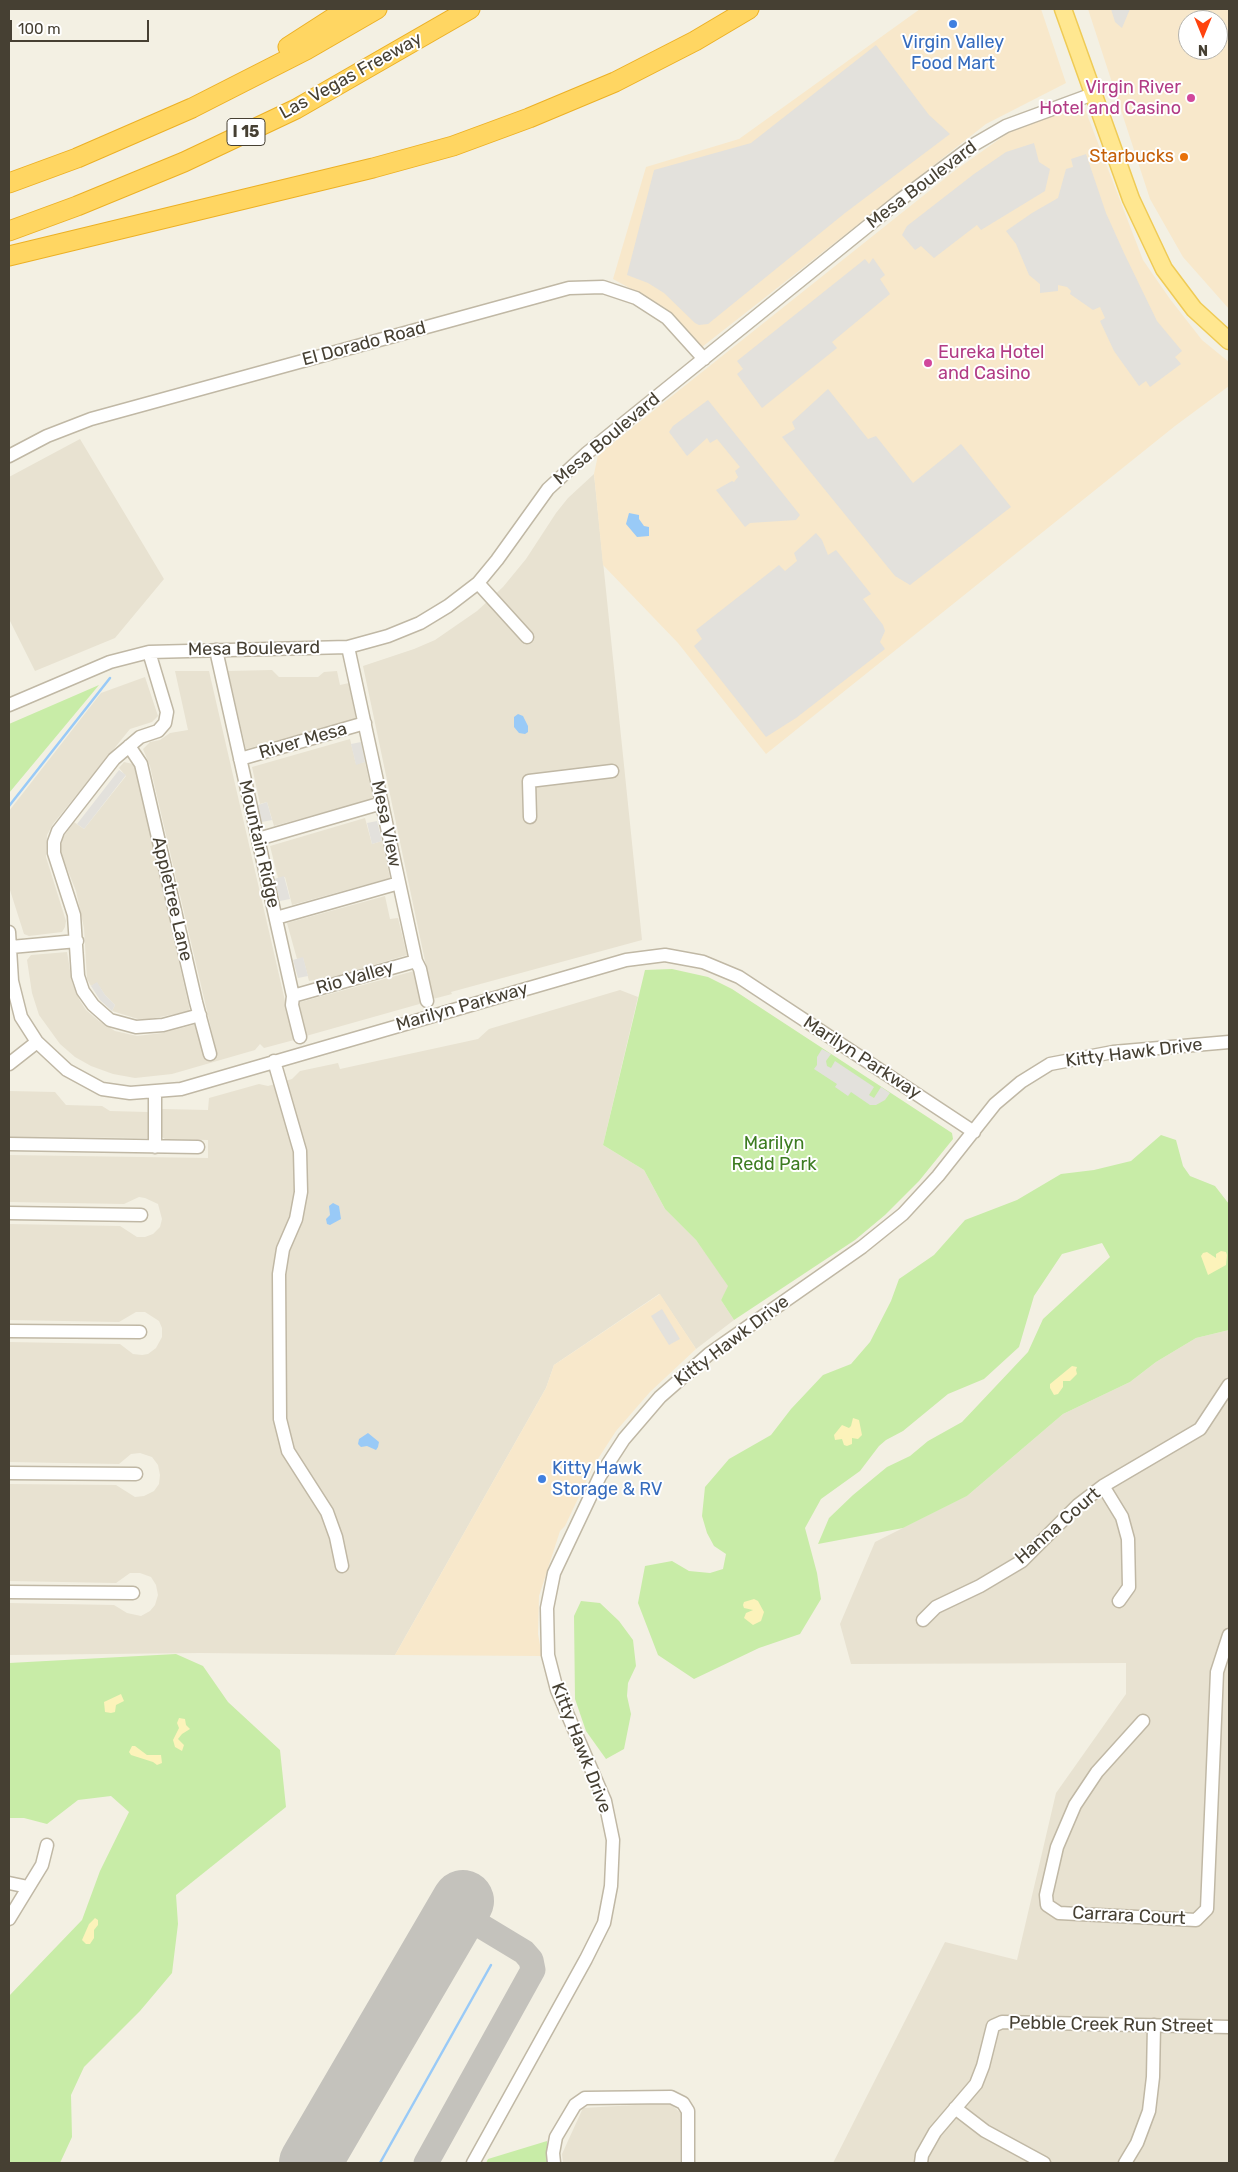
<!DOCTYPE html>
<style>
body{margin:0}
#map{position:relative;width:1238px;height:2172px;overflow:hidden;background:#f3f0e3;font-family:Rubik,sans-serif}
canvas{display:block}
.frame{position:absolute;inset:0;border:10px solid #464033;pointer-events:none}
.north{position:absolute;left:1178px;top:10px;width:50px;height:50px;box-sizing:border-box;background:#fff;border:1px solid #b5b3ad;border-radius:50%;rotate:180deg;font-size:14px;font-weight:700;line-height:20px;text-align:center;color:#464033}
.north::after{content:'';display:block;margin:auto;width:18px;height:22px;background:#ff430e;clip-path:polygon(50% 0,100% 100%,50% 72%,0 100%)}
.scale{position:absolute;left:10px;top:20px;width:139px;height:22px;box-sizing:border-box;border:2px solid #464033;border-top:0;padding-left:6px;font-size:15px;line-height:18px;white-space:nowrap;color:#464033;-webkit-text-stroke:4px #fff;paint-order:stroke}
</style>
<div id="map">
<canvas width="1238" height="2172"></canvas>
<div class="frame"></div>
<div class="north">N</div>
<div class="scale">100 m</div>
</div>
<script>
const c = document.querySelector('canvas').getContext('2d');
c.lineJoin = 'round';
function fillPath(path, color) { c.fillStyle = color; c.fill(path, 'evenodd'); }
const shape = rows => new Path2D(rows.map(r => 'M' + r).join(''));
function trace(path, color, width, dash) { c.strokeStyle = color; c.lineWidth = width; c.lineCap = dash ? 'butt' : 'round'; c.setLineDash(dash || []); c.stroke(path); }
function write(font, color, halo, rows, align = 'center') {
  c.font = font + ' Rubik,sans-serif'; c.lineWidth = 4; c.setLineDash([]); c.textBaseline = 'middle'; c.strokeStyle = halo; c.fillStyle = color; for (const [text, x, y, turn = 0] of rows) {
    c.save(); c.translate(x, y); c.rotate((+turn || 0) * Math.PI / 180); c.textAlign = isNaN(turn) ? turn : align; if (halo) c.strokeText(text, 0, 0); c.fillText(text, 0, 0); c.restore();
  }
}
fillPath(shape([
 [80,439,164,579,115,638,35,671,9,619,9,477],
 [594,474,642,940,451,992,452,994,433,999,363,666,414,649,435,640,477,611,503,587,526,559,556,513,568,498],
 [272,670,279,677,318,677,324,672,337,671,340,685,349,683,356,719,246,749,228,671],
 [175,671,209,671,294,1040,264,1048,260,1044,255,1050,172,1074,135,1078,113,1074,91,1066,75,1057,60,1044,39,1015,32,993,27,960,31,955,67,952,72,982,79,999,86,1010,99,1021,115,1031,137,1036,162,1033,197,1024,206,1057,217,1054,150,766,143,749,150,742,160,740,170,733,188,730],
 [145,677,158,716,152,722,130,729,53,824,47,835,46,857,66,921,65,927,62,932,29,936,24,934,9,887,9,811,101,693],
 [350,739,356,764,365,762,373,799,274,826,267,802,260,804,252,767],
 [124,762,133,764,135,768,190,1011,150,1019,138,1019,112,1011,115,1005,105,995,97,983,91,986,87,979,84,928,76,891,60,851,62,839,74,822,84,829,126,776,119,768],
 [365,818,372,844,382,841,390,878,292,905,285,877,278,878,270,846],
 [385,896,390,919,398,918,407,955,316,982,315,980,309,981,303,958,297,959,287,923],
 [414,971,423,1003,306,1036,297,1003],
 [620,990,638,997,603,1145,644,1170,665,1209,696,1240,729,1286,721,1300,734,1320,696,1349,659,1294,554,1365,546,1388,395,1655,200,1653,9,1655,9,1603,114,1605,127,1613,141,1616,150,1611,155,1605,158,1595,156,1585,151,1577,140,1573,130,1573,116,1583,9,1581,9,1484,116,1485,135,1497,144,1496,154,1491,159,1484,160,1475,158,1465,152,1457,140,1453,131,1454,119,1464,9,1462,9,1342,120,1344,133,1354,142,1355,148,1354,156,1348,162,1337,162,1328,159,1321,145,1312,136,1312,119,1322,9,1320,9,1224,120,1226,137,1237,145,1237,153,1234,160,1227,162,1219,158,1204,145,1198,139,1197,124,1204,9,1202,9,1155,208,1158,208,1140,165,1139,162,1137,161,1109,208,1110,209,1098,259,1084,268,1086,292,1079,300,1071,338,1063,340,1069,478,1039,489,1029],
 [9,1091,55,1092,66,1105,102,1106,110,1111,147,1112,150,1113,149,1137,147,1138,9,1137],
 [1229,1330,1229,2163,833,2163,945,1942,1017,1960,1056,1793,1126,1694,1126,1663,851,1664,840,1624,875,1542,967,1496,1063,1414,1130,1382,1156,1362,1196,1338],
 [669,2103,681,2113,680,2163,563,2163,562,2154,583,2108]
]), '#e8e2d1');
fillPath(shape([
 [920,9,1041,9,1066,83,986,124,702,347,664,307,613,279,646,167,739,139],
 [1088,9,1229,9,1229,309,1183,257,1150,199],
 [1188,20,1218,20,1218,50,1188,50],
 [1083,104,1143,260,1170,299,1202,340,1229,362,1229,386,1175,426,766,754,678,643,603,565,594,474,598,455,953,172,1012,130],
 [660,1294,696,1349,650,1392,616,1431,594,1465,565,1526,560,1531,539,1596,538,1634,542,1656,395,1655,546,1388,554,1365]
]), '#f8e8cb');
fillPath(shape([
 [99,685,9,793,9,724],
 [672,969,708,977,732,989,952,1133,953,1139,919,1181,885,1215,855,1240,734,1320,721,1300,728,1286,696,1240,665,1209,644,1170,603,1145,645,970],
 [1161,1135,1176,1140,1183,1166,1190,1176,1215,1186,1229,1204,1229,1330,1196,1338,1156,1362,1130,1382,1063,1414,967,1496,903,1528,818,1544,829,1518,853,1495,887,1467,910,1456,928,1441,962,1422,1028,1352,1043,1319,1110,1257,1102,1243,1062,1254,1034,1296,1019,1347,984,1379,948,1394,903,1431,886,1440,879,1446,860,1471,821,1499,805,1528,817,1573,821,1599,800,1634,759,1648,694,1679,658,1655,638,1603,645,1566,672,1561,689,1571,710,1573,723,1569,726,1554,714,1546,707,1533,702,1516,705,1487,729,1459,771,1435,791,1409,823,1375,851,1364,870,1342,891,1301,899,1279,934,1255,965,1220,1017,1200,1061,1174,1094,1170,1131,1161],
 [581,1601,600,1603,619,1621,633,1640,636,1666,628,1683,627,1696,631,1714,624,1749,606,1759,586,1731,575,1699,574,1616],
 [176,1654,203,1666,228,1702,280,1750,286,1807,176,1895,178,1924,172,1973,140,2011,84,2067,71,2095,72,2137,60,2163,9,2163,9,1996,82,1920,100,1871,129,1812,111,1796,78,1800,47,1824,24,1818,9,1818,9,1663],
 [547,2141,549,2163,486,2163,488,2159]
]), '#c8eca7');
fillPath(shape([
 [1221,1251,1226,1252,1227,1255,1226,1265,1208,1275,1201,1256,1203,1253,1207,1252,1216,1258,1216,1254],
 [1072,1366,1077,1367,1076,1370,1077,1374,1070,1381,1063,1381,1063,1387,1058,1394,1054,1395,1050,1388,1050,1384],
 [853,1418,859,1420,862,1435,858,1439,852,1438,852,1444,847,1446,844,1445,842,1439,835,1440,834,1435,842,1425,849,1428,851,1426],
 [754,1599,758,1601,764,1612,761,1621,753,1625,744,1618,746,1613,753,1610,744,1608,743,1605,744,1602],
 [121,1694,124,1701,116,1705,115,1712,111,1713,105,1712,104,1702],
 [179,1718,185,1719,186,1725,190,1729,182,1734,178,1739,184,1745,182,1751,175,1747,173,1740,179,1728,177,1723],
 [132,1746,135,1746,147,1755,161,1755,162,1763,157,1765,153,1762,131,1755,129,1752],
 [95,1918,98,1920,98,1925,94,1930,94,1938,90,1944,86,1944,82,1940,89,1924]
]), '#fcf3ba');
fillPath(shape([
 [1111,9,1130,9,1122,28,1115,22],
 [876,45,929,115,950,134,845,213,708,324,699,325,695,323,664,293,648,283,627,275,654,170,751,143],
 [1034,143,1039,162,1050,169,1045,191,981,230,977,225,934,258,921,246,915,250,902,235,907,226,974,174,1006,152],
 [1086,154,1106,213,1124,253,1157,321,1182,351,1175,357,1181,364,1150,387,1146,381,1139,386,1114,351,1100,321,1105,318,1100,307,1093,310,1070,294,1071,291,1067,287,1058,285,1058,291,1040,293,1040,284,1029,275,1016,244,1006,231,1032,213,1058,198,1066,169,1073,167,1071,159],
 [873,258,885,275,880,279,890,294,832,342,837,348,762,408,737,374,743,369,737,361,865,259,869,264],
 [828,389,868,439,876,436,913,483,961,444,1011,507,910,585,895,576,782,437,795,429,792,422],
 [708,400,800,515,796,520,750,523,745,527,716,490,732,481,734,482,738,477,735,471,740,467,717,439,710,443,707,438,687,456,669,432,673,426],
 [816,533,822,540,828,555,836,550,871,594,863,599,883,625,885,631,880,642,885,649,796,718,766,737,694,646,702,639,696,630,779,565,785,571,797,561,794,553],
 [361,742,365,762,356,765,351,744],
 [119,770,126,775,84,829,77,824],
 [267,802,272,820,262,822,258,805],
 [377,821,382,841,372,844,367,823],
 [284,876,290,899,280,901,274,879],
 [303,957,308,976,298,978,293,960],
 [97,982,105,995,115,1005,112,1011,100,1000,91,986],
 [822,1049,831,1054,826,1061,827,1066,831,1068,835,1061,874,1087,869,1095,874,1098,881,1087,890,1093,885,1100,876,1105,870,1105,851,1092,848,1096,835,1087,837,1084,814,1069,817,1065,817,1057],
 [662,1309,680,1339,669,1345,651,1316]
]), '#e3e1dc');
fillPath(shape([
 [629,513,639,515,639,519,644,526,649,527,649,536,637,537,626,524],
 [518,714,523,716,528,726,528,732,525,734,519,733,514,727,514,717],
 [333,1203,339,1206,341,1219,330,1225,327,1224,326,1219,330,1215,329,1206],
 [368,1433,379,1442,378,1447,376,1450,367,1446,361,1447,358,1444,359,1439]
]), '#99caf7');
trace(shape([
 [9,806,110,678],
 [380,2163,491,1965]
]), '#99caf7', 2.5);
trace(shape([
 [426,2163,533,1970,531,1960,524,1952,471,1920,460,1919,454,1922,447,1928]
]), '#c4c2bc', 25);
trace(shape([
 [310,2163,463,1901]
]), '#c4c2bc', 62);
const minor = shape([
 [9,456,47,436,91,419,569,288,603,287,636,298,667,318,704,359],
 [478,583,527,637],
 [348,647,416,961,420,969,427,1001],
 [216,650,293,996,292,1005,300,1037],
 [149,652,167,712,165,723,158,731,140,737,114,759,58,831,54,842,54,853,74,915,78,976,83,991,93,1005,110,1020,136,1027,163,1025,200,1015],
 [9,705,110,662,149,652,348,647,388,636,420,623,448,606,478,583,497,560,548,489,587,453,900,200,975,144,1006,126,1093,94],
 [129,746,141,764,196,1002,210,1054],
 [240,759,365,723],
 [530,817,529,781,612,771],
 [258,839,382,803],
 [276,918,399,883],
 [9,932,12,981,21,1017,37,1042,67,1070,102,1089,130,1093,181,1089,626,960,665,955,703,962,739,977,974,1132],
 [11,947,77,941],
 [293,996,416,961],
 [274,1061,300,1151,301,1192,296,1219,283,1249,279,1274,280,1419,288,1451,327,1512,336,1537,342,1566],
 [9,1064,37,1042],
 [155,1093,155,1147],
 [9,1144,198,1147],
 [9,1213,141,1215],
 [9,1331,140,1332],
 [9,1473,136,1474],
 [1103,1486,1122,1517,1128,1539,1129,1587,1119,1601],
 [9,1592,133,1593],
 [923,1620,936,1607,980,1586,1022,1561,1078,1505,1103,1486,1200,1429,1229,1385],
 [1143,1721,1097,1772,1075,1805,1057,1847,1046,1895,1047,1905,1059,1913,1196,1920,1207,1909,1217,1672,1229,1635],
 [9,1883,28,1887],
 [9,1919,42,1865,47,1845],
 [955,2108,985,2131,1044,2163],
 [473,2163,586,1959,604,1923,611,1886,613,1840,605,1801,557,1690,548,1655,547,1608,554,1573,600,1476,624,1439,660,1397,709,1354,862,1247,903,1214,938,1176,995,1104,1021,1082,1050,1064,1113,1052,1229,1042],
 [554,2163,553,2153,556,2137,575,2105,585,2098,671,2097,683,2103,688,2111,688,2163],
 [921,2163,922,2155,935,2132,976,2084,983,2066,993,2026,1002,2022,1229,2027],
 [1125,2163,1137,2143,1149,2111,1153,2077,1154,2025]
]);
const major = shape([
 [1063,9,1131,199,1164,269,1194,309,1229,341]
]);
const highway = shape([
 [288,47,347,9],
 [9,183,77,158,192,108,306,50,377,9],
 [9,231,77,206,184,162,296,109,470,9],
 [9,256,373,168,453,146,529,118,615,82,695,41,749,9]
]);
trace(minor, '#c0b8a5', 15);
trace(major, '#efcb56', 19);
trace(highway, '#ecb025', 21);
trace(minor, '#fff', 12);
trace(major, '#ffe790', 16);
trace(highway, '#ffd662', 19);
for (const [x, y, r, color] of [
 [953,24,5,"#3f7fe0"],
 [1191,98,5,"#d1479c"],
 [1184,157,5,"#e8710a"],
 [928,363,5,"#d1479c"],
 [542,1479,5,"#3f7fe0"]
]) { const dot = new Path2D(); dot.arc(x, y, r, 0, 2 * Math.PI); c.fillStyle = color; c.fill(dot); trace(dot, '#fff', 2); }
for (const [x, y, w] of [
 [246,132,38]
]) { const box = new Path2D(); box.roundRect(x - w / 2, y - 13.5, w, 27, 4); c.fillStyle = '#fff'; c.fill(box); trace(box, '#464033', 1); }
write('bold 16px', '#464033', null, [
 ["I 15",246,132]
]);
write('18px', '#366cbe', '#fff', [
 ["Virgin Valley",953,43],
 ["Food Mart",953,64],
 ["Kitty Hawk",552,1469,"left"],
 ["Storage & RV",552,1490,"left"]
]);
write('18px', '#464033', '#fff', [
 ["Las Vegas Freeway",351,76,-29],
 ["Mesa Boulevard",922,185,-37],
 ["El Dorado Road",364,344,-15],
 ["Mesa Boulevard",607,439,-40],
 ["Mesa Boulevard",254,649,-1],
 ["River Mesa",303,741,-16],
 ["Mesa View",386,824,78],
 ["Mountain Ridge",259,844,77],
 ["Appletree Lane",172,899,77],
 ["Rio Valley",355,978,-16],
 ["Marilyn Parkway",462,1007,-16],
 ["Kitty Hawk Drive",1134,1053,-7],
 ["Marilyn Parkway",862,1058,33],
 ["Kitty Hawk Drive",732,1341,-37],
 ["Hanna Court",1058,1526,-41],
 ["Kitty Hawk Drive",581,1748,69],
 ["Carrara Court",1129,1916,3],
 ["Pebble Creek Run Street",1111,2025,1]
]);
write('18px', '#b23c85', '#fff', [
 ["Virgin River",1181,88],
 ["Hotel and Casino",1181,109],
 ["Eureka Hotel",938,353,"left"],
 ["and Casino",938,374,"left"]
], 'right');
write('18px', '#c56008', '#fff', [
 ["Starbucks",1174,157]
], 'right');
write('18px', '#3d7c21', '#fff', [
 ["Marilyn",774,1144],
 ["Redd Park",774,1165]
]);
</script>
